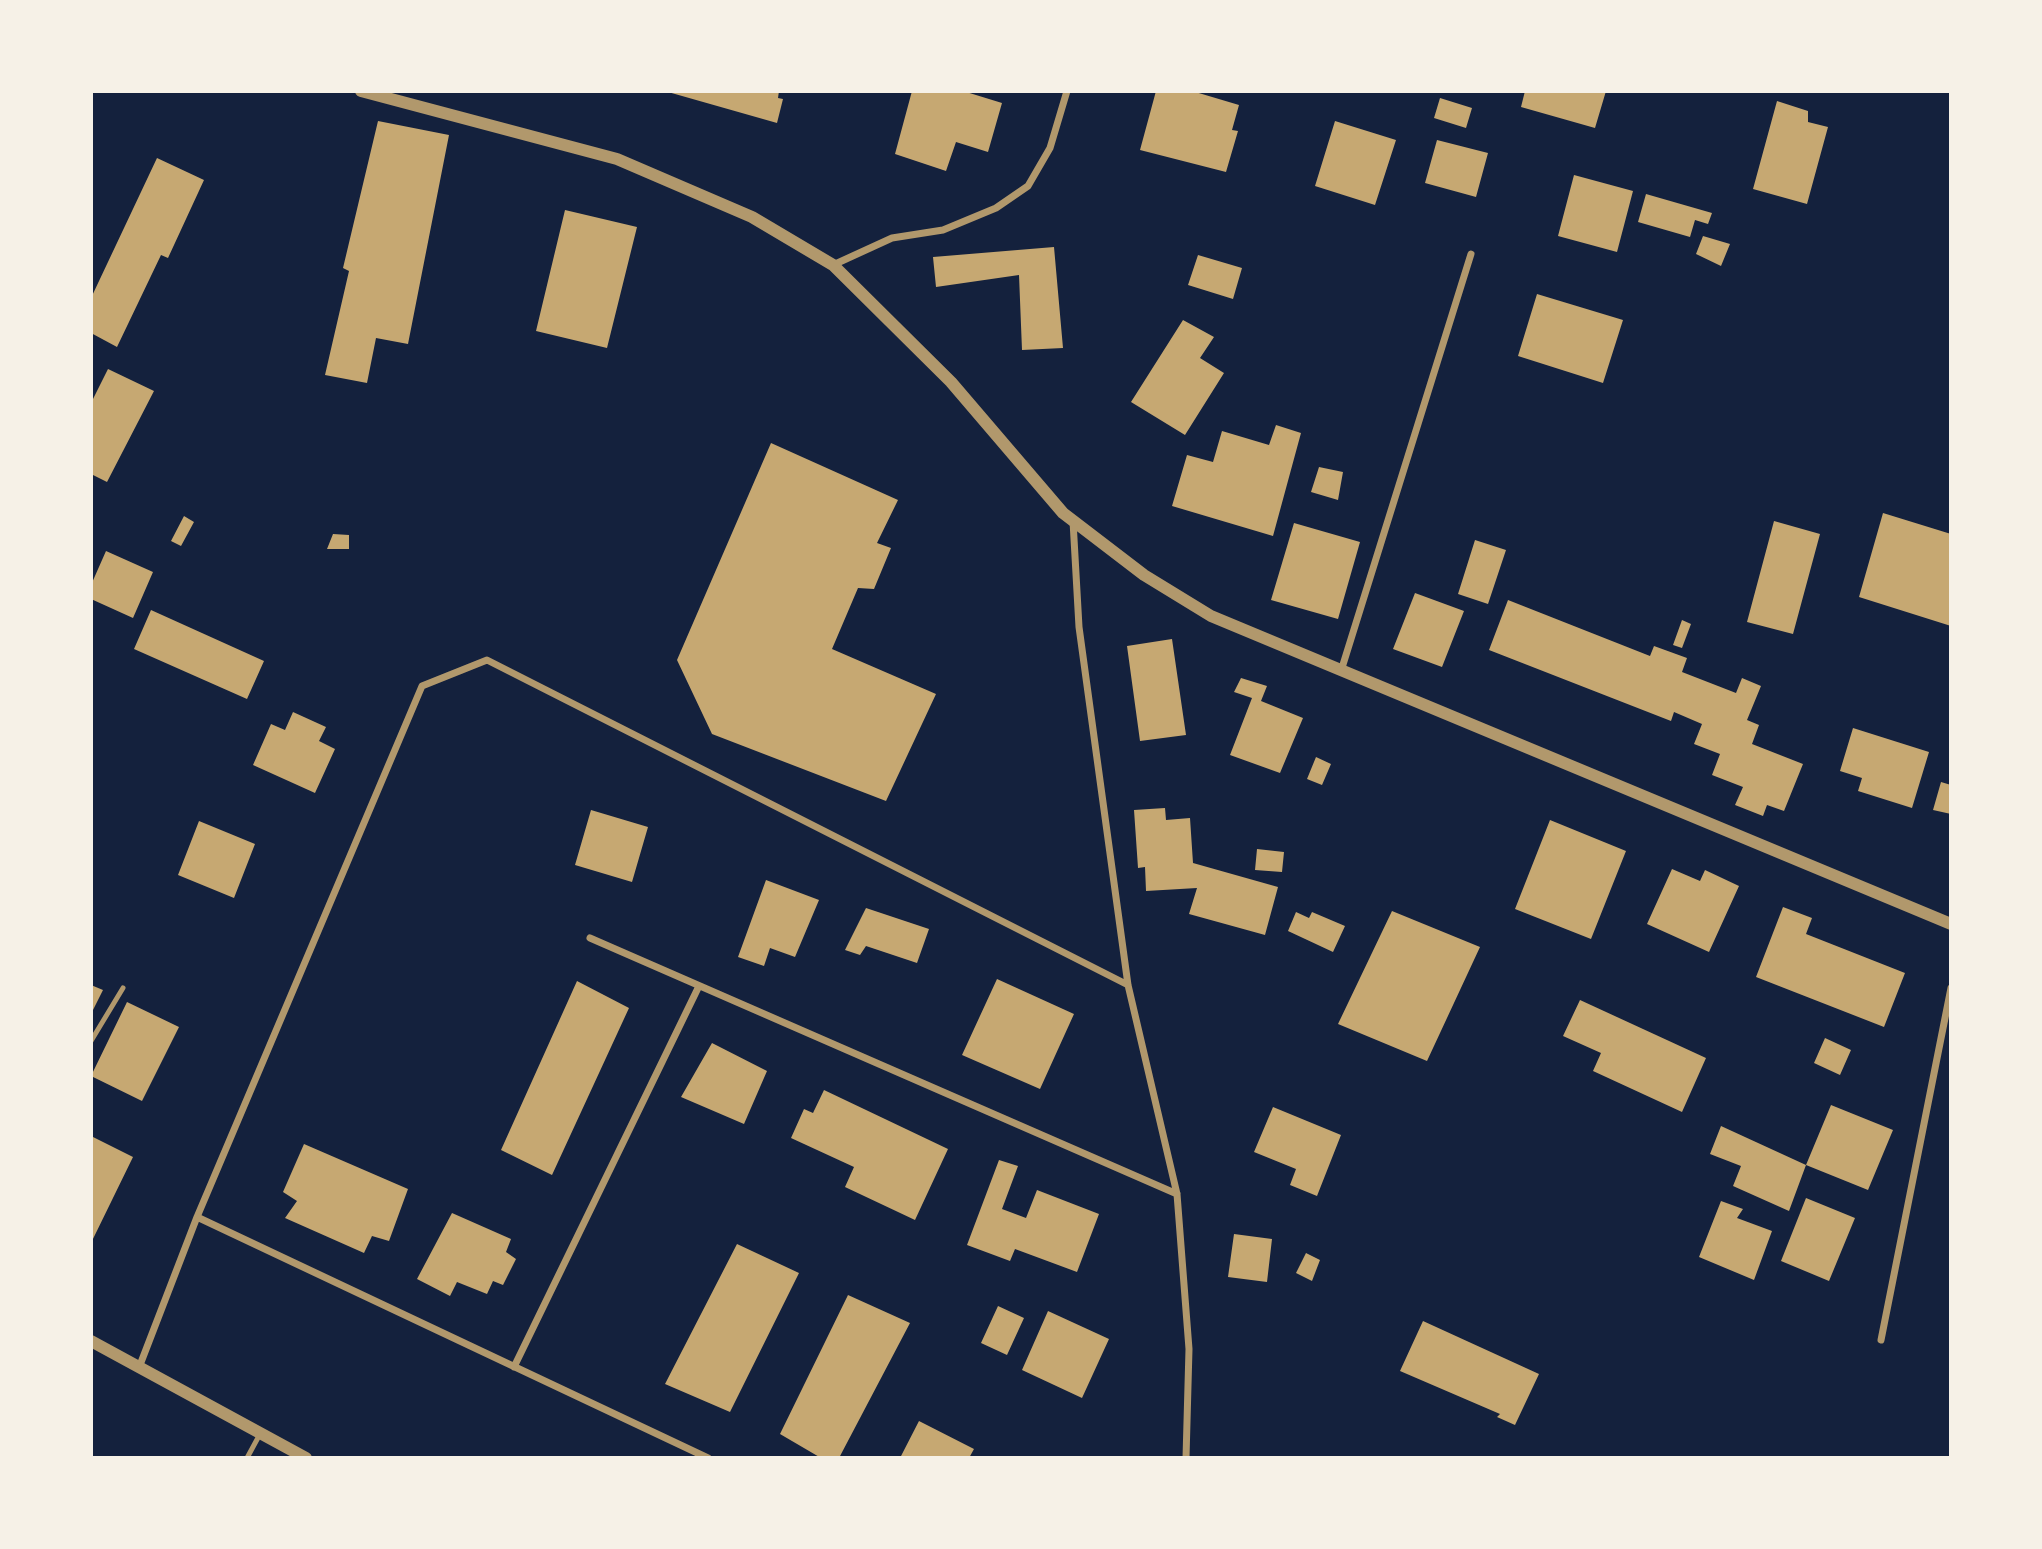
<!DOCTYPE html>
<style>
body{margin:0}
#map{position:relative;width:2042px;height:1549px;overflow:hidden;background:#14213d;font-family:Jost,sans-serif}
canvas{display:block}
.frame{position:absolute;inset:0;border:93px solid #f6f1e7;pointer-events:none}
</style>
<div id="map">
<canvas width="2042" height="1549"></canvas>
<div class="frame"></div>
</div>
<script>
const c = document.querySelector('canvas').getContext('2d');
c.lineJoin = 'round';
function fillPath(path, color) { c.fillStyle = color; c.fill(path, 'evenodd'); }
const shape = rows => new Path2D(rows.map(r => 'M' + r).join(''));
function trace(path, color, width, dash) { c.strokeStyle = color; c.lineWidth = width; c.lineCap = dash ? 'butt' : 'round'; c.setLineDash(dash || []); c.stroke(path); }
fillPath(shape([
 [779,91,778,98,783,99,777,123,668,92],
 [912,91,963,91,1002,103,988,152,956,142,946,171,895,154],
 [1156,91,1192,91,1239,105,1232,130,1238,131,1226,172,1140,150],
 [1525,91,1606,91,1595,128,1521,107],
 [1440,98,1472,108,1466,128,1434,118],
 [1777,101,1808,111,1808,122,1828,127,1807,204,1753,189],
 [378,121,449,135,408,344,376,338,367,383,325,375,349,271,343,268],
 [1335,121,1396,140,1375,205,1315,186],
 [1437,140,1488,153,1476,197,1425,183],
 [157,158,204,180,168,258,161,255,117,347,91,333,91,298],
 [1574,175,1633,191,1617,252,1558,236],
 [1646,194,1712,213,1708,224,1695,220,1690,237,1638,222],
 [565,210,637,227,607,348,536,331],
 [1703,236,1730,244,1721,266,1696,254],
 [1054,247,1063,348,1022,350,1019,275,936,287,933,257],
 [1198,255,1242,268,1233,299,1188,285],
 [1537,294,1623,320,1603,383,1518,356],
 [1183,320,1214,337,1200,358,1224,373,1185,435,1131,402],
 [108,369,154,391,107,482,91,474,91,403],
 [1276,425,1301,433,1273,536,1172,506,1187,455,1213,462,1222,431,1269,445],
 [771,443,898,500,877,543,891,548,874,589,858,588,832,649,936,694,886,801,712,734,677,660],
 [1319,467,1343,472,1338,500,1311,492],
 [1883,513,1951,534,1951,626,1859,597],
 [184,516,194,522,181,546,171,541],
 [1774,521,1820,534,1793,634,1747,622],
 [1294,523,1360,542,1338,619,1271,600],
 [333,534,349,535,349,549,327,549],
 [1475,540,1506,550,1488,604,1458,594],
 [106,551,153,572,133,618,91,599,91,585],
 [1415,593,1464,611,1442,667,1393,649],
 [1508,600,1650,656,1654,646,1687,658,1682,672,1736,693,1742,678,1761,686,1747,720,1759,725,1752,744,1803,764,1784,811,1767,805,1763,816,1735,805,1743,787,1712,775,1720,754,1694,744,1702,724,1674,712,1671,721,1489,650],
 [151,610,264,661,247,699,134,649],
 [1682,620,1691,624,1682,648,1673,645],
 [1172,639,1186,735,1140,741,1127,646],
 [1241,678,1267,686,1261,701,1303,718,1280,773,1230,755,1252,698,1234,692],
 [293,712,326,727,319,741,335,749,315,793,253,765,271,724,285,730],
 [1853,728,1929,752,1912,808,1858,791,1862,778,1840,771],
 [1316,757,1331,764,1322,785,1307,779],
 [1941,782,1951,785,1951,814,1933,810],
 [1165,808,1166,820,1190,818,1193,863,1278,887,1265,935,1189,914,1197,888,1146,891,1145,867,1138,868,1134,810],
 [591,810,648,827,632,882,575,865],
 [1550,820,1626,851,1591,939,1515,909],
 [199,821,255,844,234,898,178,875],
 [1257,849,1284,852,1282,872,1255,870],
 [1672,869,1700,881,1705,870,1739,886,1709,952,1647,924],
 [766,880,819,900,795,957,770,948,764,966,738,957],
 [1783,907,1812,918,1806,934,1905,973,1884,1027,1756,977],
 [866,908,929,929,917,963,866,946,860,955,845,950],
 [1392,911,1480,947,1427,1061,1338,1024],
 [1296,912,1309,918,1312,912,1345,926,1333,952,1288,931],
 [997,979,1074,1014,1040,1089,962,1055],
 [577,981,629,1008,552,1175,501,1150],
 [91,985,103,990,91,1014],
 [1580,1000,1706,1058,1682,1112,1593,1071,1601,1053,1563,1036],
 [127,1002,179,1027,142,1101,91,1076],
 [1825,1038,1851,1050,1840,1075,1814,1063],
 [712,1043,767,1071,744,1124,681,1097],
 [824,1090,948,1149,915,1220,845,1187,854,1167,791,1138,804,1109,813,1113],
 [1831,1105,1893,1130,1868,1190,1806,1165,1789,1211,1733,1186,1741,1166,1710,1154,1721,1126,1806,1165],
 [1273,1107,1341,1135,1317,1196,1290,1185,1296,1169,1254,1152],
 [91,1136,133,1157,91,1243],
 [304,1144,408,1189,389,1241,372,1236,364,1253,285,1218,297,1201,283,1192],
 [999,1160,1018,1166,1002,1209,1026,1218,1037,1190,1099,1214,1077,1272,1015,1249,1010,1261,967,1245],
 [1806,1198,1855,1218,1829,1281,1781,1261],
 [1721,1201,1743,1209,1737,1218,1772,1231,1754,1280,1699,1257],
 [452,1213,511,1239,506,1252,516,1259,503,1285,493,1281,487,1294,457,1282,450,1296,417,1279],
 [1234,1234,1272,1239,1267,1282,1228,1277],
 [737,1244,799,1273,730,1412,665,1384],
 [1306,1253,1320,1260,1312,1281,1296,1273],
 [848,1295,910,1323,839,1458,821,1458,780,1434],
 [998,1306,1024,1318,1007,1355,981,1343],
 [1048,1311,1109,1339,1082,1398,1022,1370],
 [1423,1321,1539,1374,1515,1425,1497,1417,1500,1414,1400,1371],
 [919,1421,974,1449,969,1458,900,1458]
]), '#c6a872');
trace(shape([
 [91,1041,123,988],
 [247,1458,260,1434]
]), '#b1986c', 5);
trace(shape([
 [833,265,892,238,943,230,996,208,1028,186,1050,148,1067,91],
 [1073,521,1079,627,1128,985,1177,1194,1189,1349,1186,1458],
 [1341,671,1471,254],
 [590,938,1177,1194],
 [197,1217,708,1458],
 [1881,1340,1951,988],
 [140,1365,197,1217,422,686,487,660,1128,985],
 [514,1367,699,986]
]), '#b1986c', 7);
trace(shape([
 [361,91,617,159,752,217,833,265,951,382,1063,513,1144,575,1211,616,1951,924],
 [91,1341,306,1458]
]), '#b1986c', 12);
</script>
